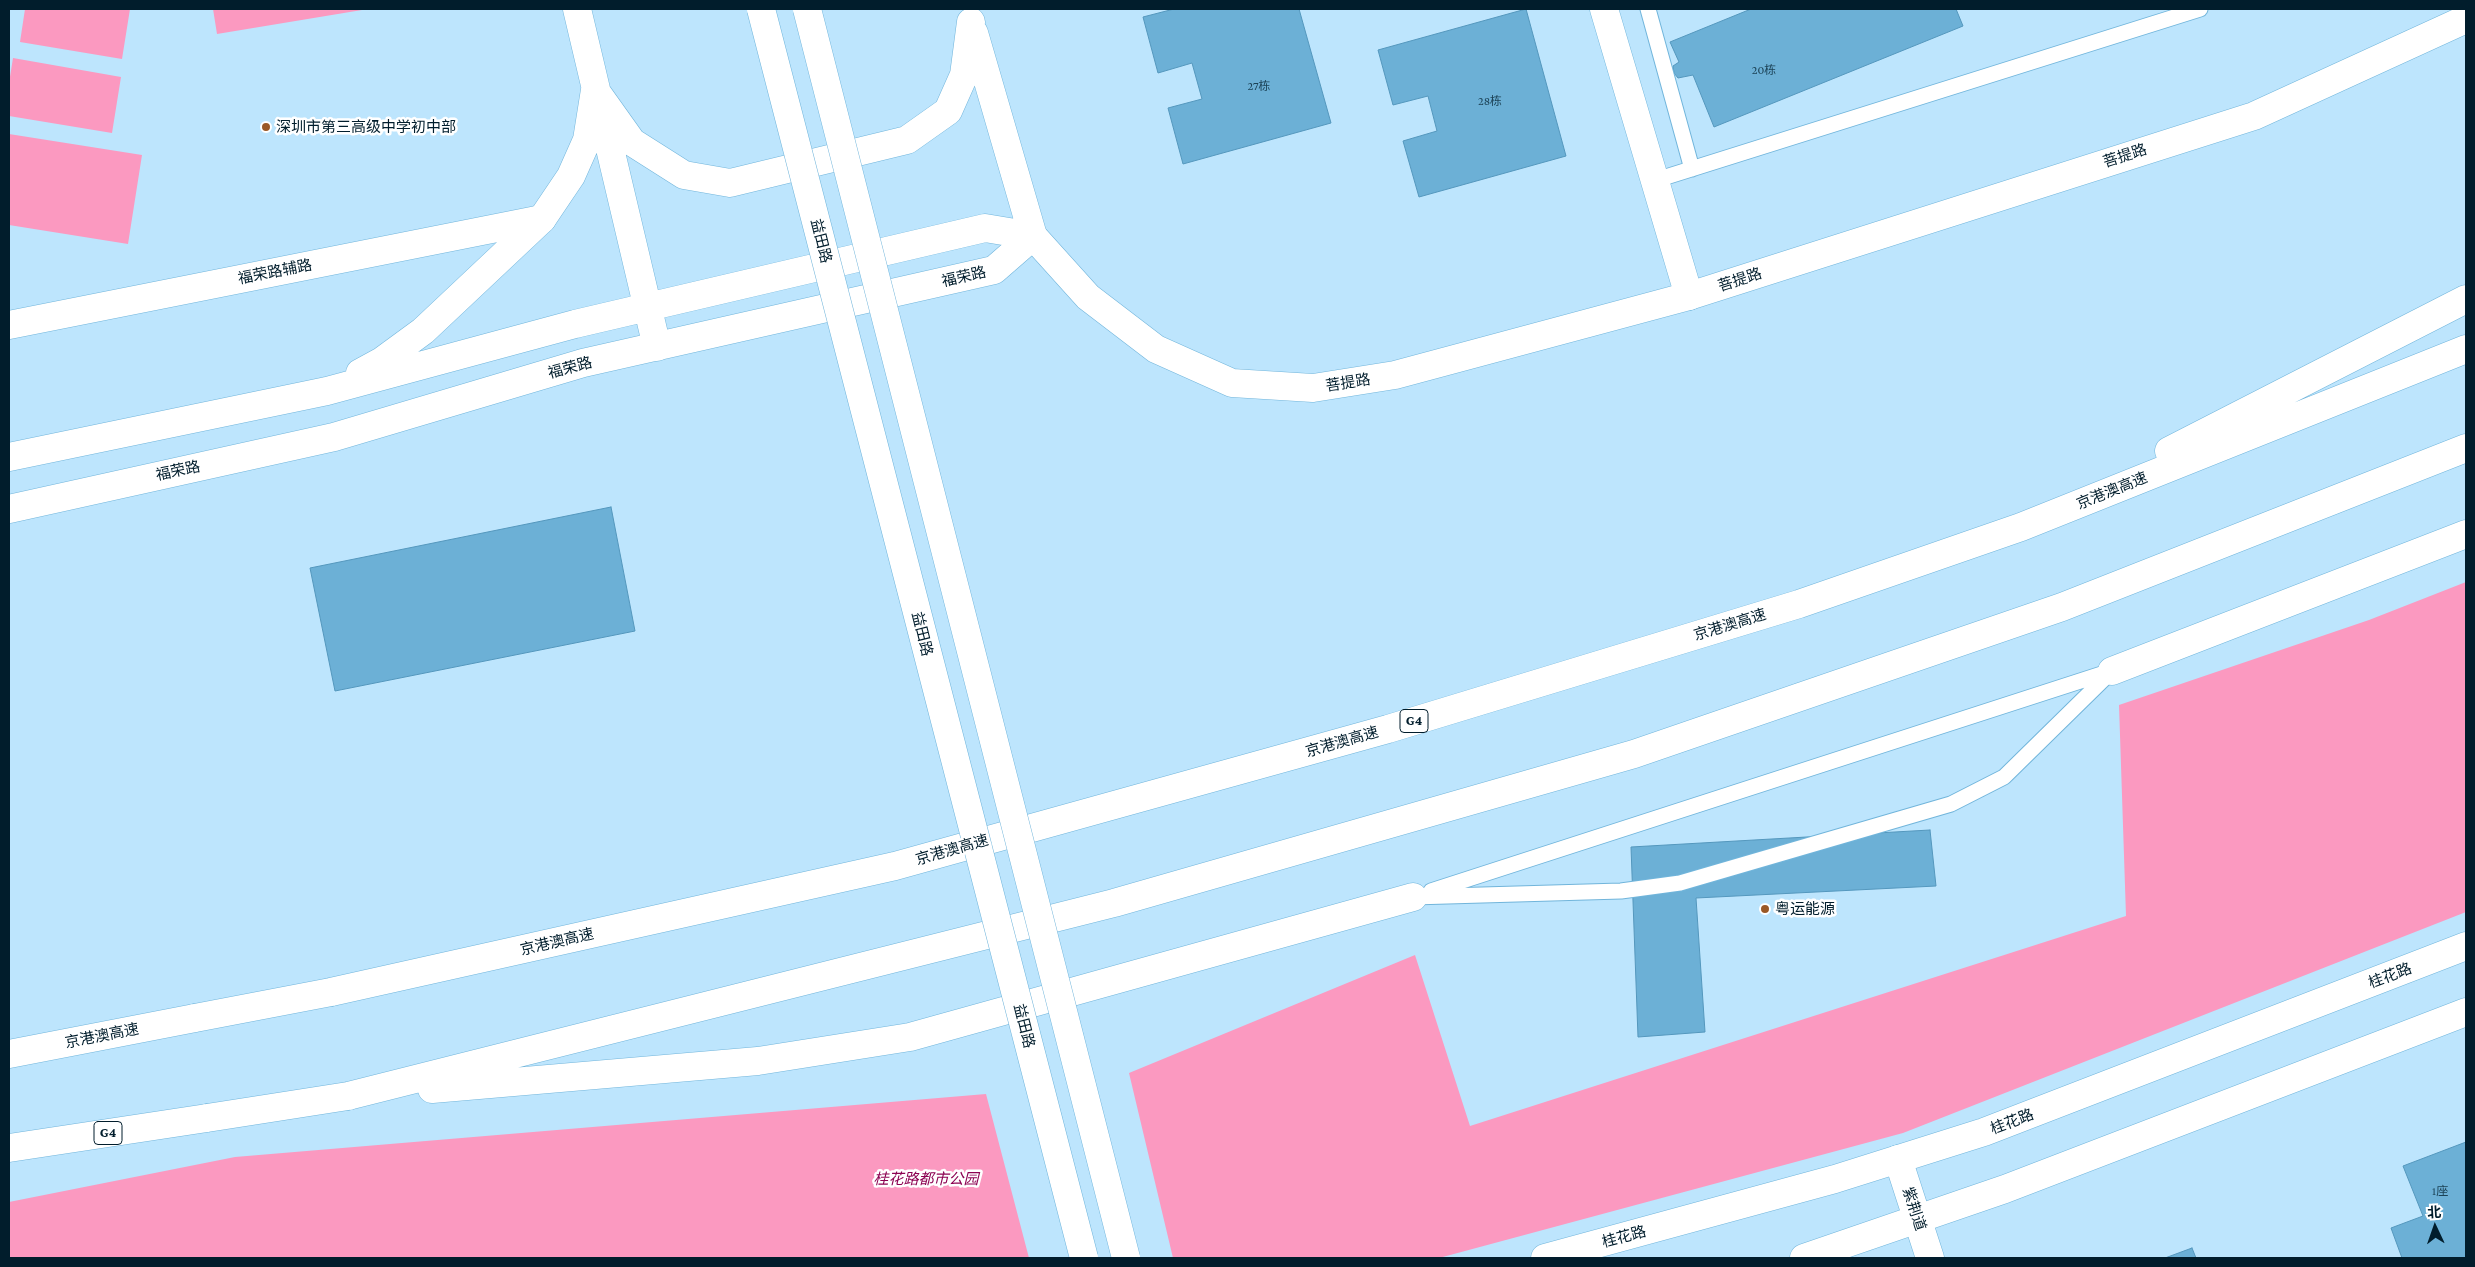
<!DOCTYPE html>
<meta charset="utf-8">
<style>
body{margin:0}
#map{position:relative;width:2475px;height:1267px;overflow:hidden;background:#bde5fd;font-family:"Crimson Pro","Noto Sans SC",serif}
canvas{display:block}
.frame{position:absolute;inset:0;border:10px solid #011d2c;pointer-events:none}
.north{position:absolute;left:2410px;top:1202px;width:50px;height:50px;-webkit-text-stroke:4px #fff;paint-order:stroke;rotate:357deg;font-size:14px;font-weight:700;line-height:20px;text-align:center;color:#011d2c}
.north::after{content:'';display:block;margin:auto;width:18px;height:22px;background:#011d2c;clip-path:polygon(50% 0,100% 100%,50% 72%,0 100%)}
</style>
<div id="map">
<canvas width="2475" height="1267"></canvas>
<div class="frame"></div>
<div class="north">北</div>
</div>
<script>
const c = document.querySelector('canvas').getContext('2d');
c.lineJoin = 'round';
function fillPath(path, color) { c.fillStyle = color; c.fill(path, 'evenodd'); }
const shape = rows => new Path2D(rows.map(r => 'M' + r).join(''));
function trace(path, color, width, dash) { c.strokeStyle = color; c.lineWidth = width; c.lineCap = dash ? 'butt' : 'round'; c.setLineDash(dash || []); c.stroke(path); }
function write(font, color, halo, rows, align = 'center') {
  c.font = font + ' "Crimson Pro","Noto Sans SC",serif'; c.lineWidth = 5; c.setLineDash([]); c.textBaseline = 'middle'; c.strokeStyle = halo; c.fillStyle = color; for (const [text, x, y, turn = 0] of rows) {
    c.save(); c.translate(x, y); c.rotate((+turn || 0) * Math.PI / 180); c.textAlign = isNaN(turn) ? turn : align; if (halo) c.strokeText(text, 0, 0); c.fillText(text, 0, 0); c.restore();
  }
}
fillPath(shape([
 [25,9,130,9,122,59,20,42],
 [213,9,368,9,217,34],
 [13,58,121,77,112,133,9,116,9,83],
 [9,134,142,155,128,244,9,225],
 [2466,582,2466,912,1903,1133,1439,1258,1173,1258,1129,1073,1415,955,1470,1126,2126,916,2119,705,2369,620],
 [986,1094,1029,1258,9,1258,9,1202,235,1157]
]), '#fb99c0');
const building = shape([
 [1174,9,1299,9,1331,123,1183,164,1168,108,1202,99,1192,63,1158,73,1143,17,1174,9],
 [1526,9,1566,156,1419,197,1403,141,1437,131,1428,96,1393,105,1378,50,1526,9],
 [1751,9,1956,9,1963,26,1714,127,1693,75,1678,78,1674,73,1673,66,1679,62,1670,42,1751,9],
 [611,507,635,631,335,691,310,568,611,507],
 [1930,830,1936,886,1696,898,1705,1032,1638,1037,1631,847,1930,830],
 [2466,1142,2466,1258,2402,1258,2391,1228,2423,1216,2403,1166,2466,1142],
 [2192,1248,2196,1258,2165,1258,2192,1248]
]);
fillPath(building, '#6cb0d6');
trace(building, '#5497bd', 1);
const service = shape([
 [1648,9,1692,169],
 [1653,181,2200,9],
 [1431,891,2108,672],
 [1413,897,1621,891,1680,883,1951,804,2004,777,2112,671]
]);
const minor = shape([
 [1604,9,1689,296],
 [1898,1159,1930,1258]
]);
const tertiary = shape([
 [1033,236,1088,297,1156,349,1232,383,1313,388,1395,375,1689,296,2254,116,2466,19],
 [9,325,542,219]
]);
const secondary = shape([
 [577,9,657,347],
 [974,33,1033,236],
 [595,90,632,142,684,175,730,183,907,140,948,111,964,75,971,22],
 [360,373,382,361,423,331,542,219,571,176,587,140,595,90],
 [9,457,327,391,575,324,985,228,1033,236],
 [9,509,334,437,583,363,994,270,1033,236],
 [1545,1258,1835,1179,1984,1132,2466,946],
 [1804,1258,2005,1189,2466,1012]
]);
const motorway = shape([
 [2169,451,2466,299],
 [2112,671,2466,534],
 [331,992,895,866,1388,729,1799,604,2021,527,2466,349],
 [9,1054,195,1018],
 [432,1089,758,1061,910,1037,1413,897],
 [348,1096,1114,903,1634,754,2062,607,2466,448],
 [9,1148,207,1118]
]);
trace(service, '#71b5db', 17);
trace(minor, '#71b5db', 29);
trace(tertiary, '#71b5db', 29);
trace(secondary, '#71b5db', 29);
trace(motorway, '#71b5db', 29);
trace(service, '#fff', 15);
trace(minor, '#fff', 28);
trace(tertiary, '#fff', 28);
trace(secondary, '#fff', 28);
trace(motorway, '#fff', 28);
const primaryBridge = shape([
 [761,9,1084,1258],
 [807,9,1126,1258]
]);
const motorwayBridge = shape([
 [195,1018,331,992],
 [207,1118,348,1096]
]);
trace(primaryBridge, '#71b5db', 29, []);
trace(motorwayBridge, '#71b5db', 29, []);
trace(primaryBridge, '#fff', 28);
trace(motorwayBridge, '#fff', 28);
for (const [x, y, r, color] of [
 [266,127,5,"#9a5826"],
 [1765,909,5,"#9a5826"]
]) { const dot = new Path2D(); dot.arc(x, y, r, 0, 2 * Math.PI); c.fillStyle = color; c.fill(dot); trace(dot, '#fff', 2); }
write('12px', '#1c4256', null, [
 ["20栋",1764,70],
 ["27栋",1259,86],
 ["28栋",1490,101],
 ["1座",2440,1191]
]);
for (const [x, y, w] of [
 [1414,721,28],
 [108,1133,28]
]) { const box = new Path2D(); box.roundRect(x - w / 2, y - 11.5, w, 23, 4); c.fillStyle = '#fff'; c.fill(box); trace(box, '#011d2c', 1); }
write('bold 14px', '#011d2c', null, [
 ["G4",1414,721],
 ["G4",108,1133]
]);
write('15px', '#011d2c', '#fff', [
 ["深圳市第三高级中学初中部",276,127],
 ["粤运能源",1775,909]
], 'left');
write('15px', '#011d2c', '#fff', [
 ["菩提路",2125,156,-18],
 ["益田路",821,241,76],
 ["福荣路辅路",275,272,-11],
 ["福荣路",964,277,-13],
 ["菩提路",1740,280,-18],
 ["福荣路",570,368,-15],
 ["菩提路",1348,383,-9],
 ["福荣路",178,471,-12],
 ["京港澳高速",2112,491,-22],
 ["京港澳高速",1730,625,-17],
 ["益田路",922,634,76],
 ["京港澳高速",1342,742,-16],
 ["京港澳高速",952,850,-16],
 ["京港澳高速",557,942,-13],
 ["桂花路",2390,976,-21],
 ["益田路",1024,1026,76],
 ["京港澳高速",102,1036,-11],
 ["桂花路",2012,1122,-21],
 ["紫荆道",1914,1209,72],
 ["桂花路",1624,1237,-15]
]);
write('italic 15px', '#8c0252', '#fff', [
 ["桂花路都市公园",926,1179]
]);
</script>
